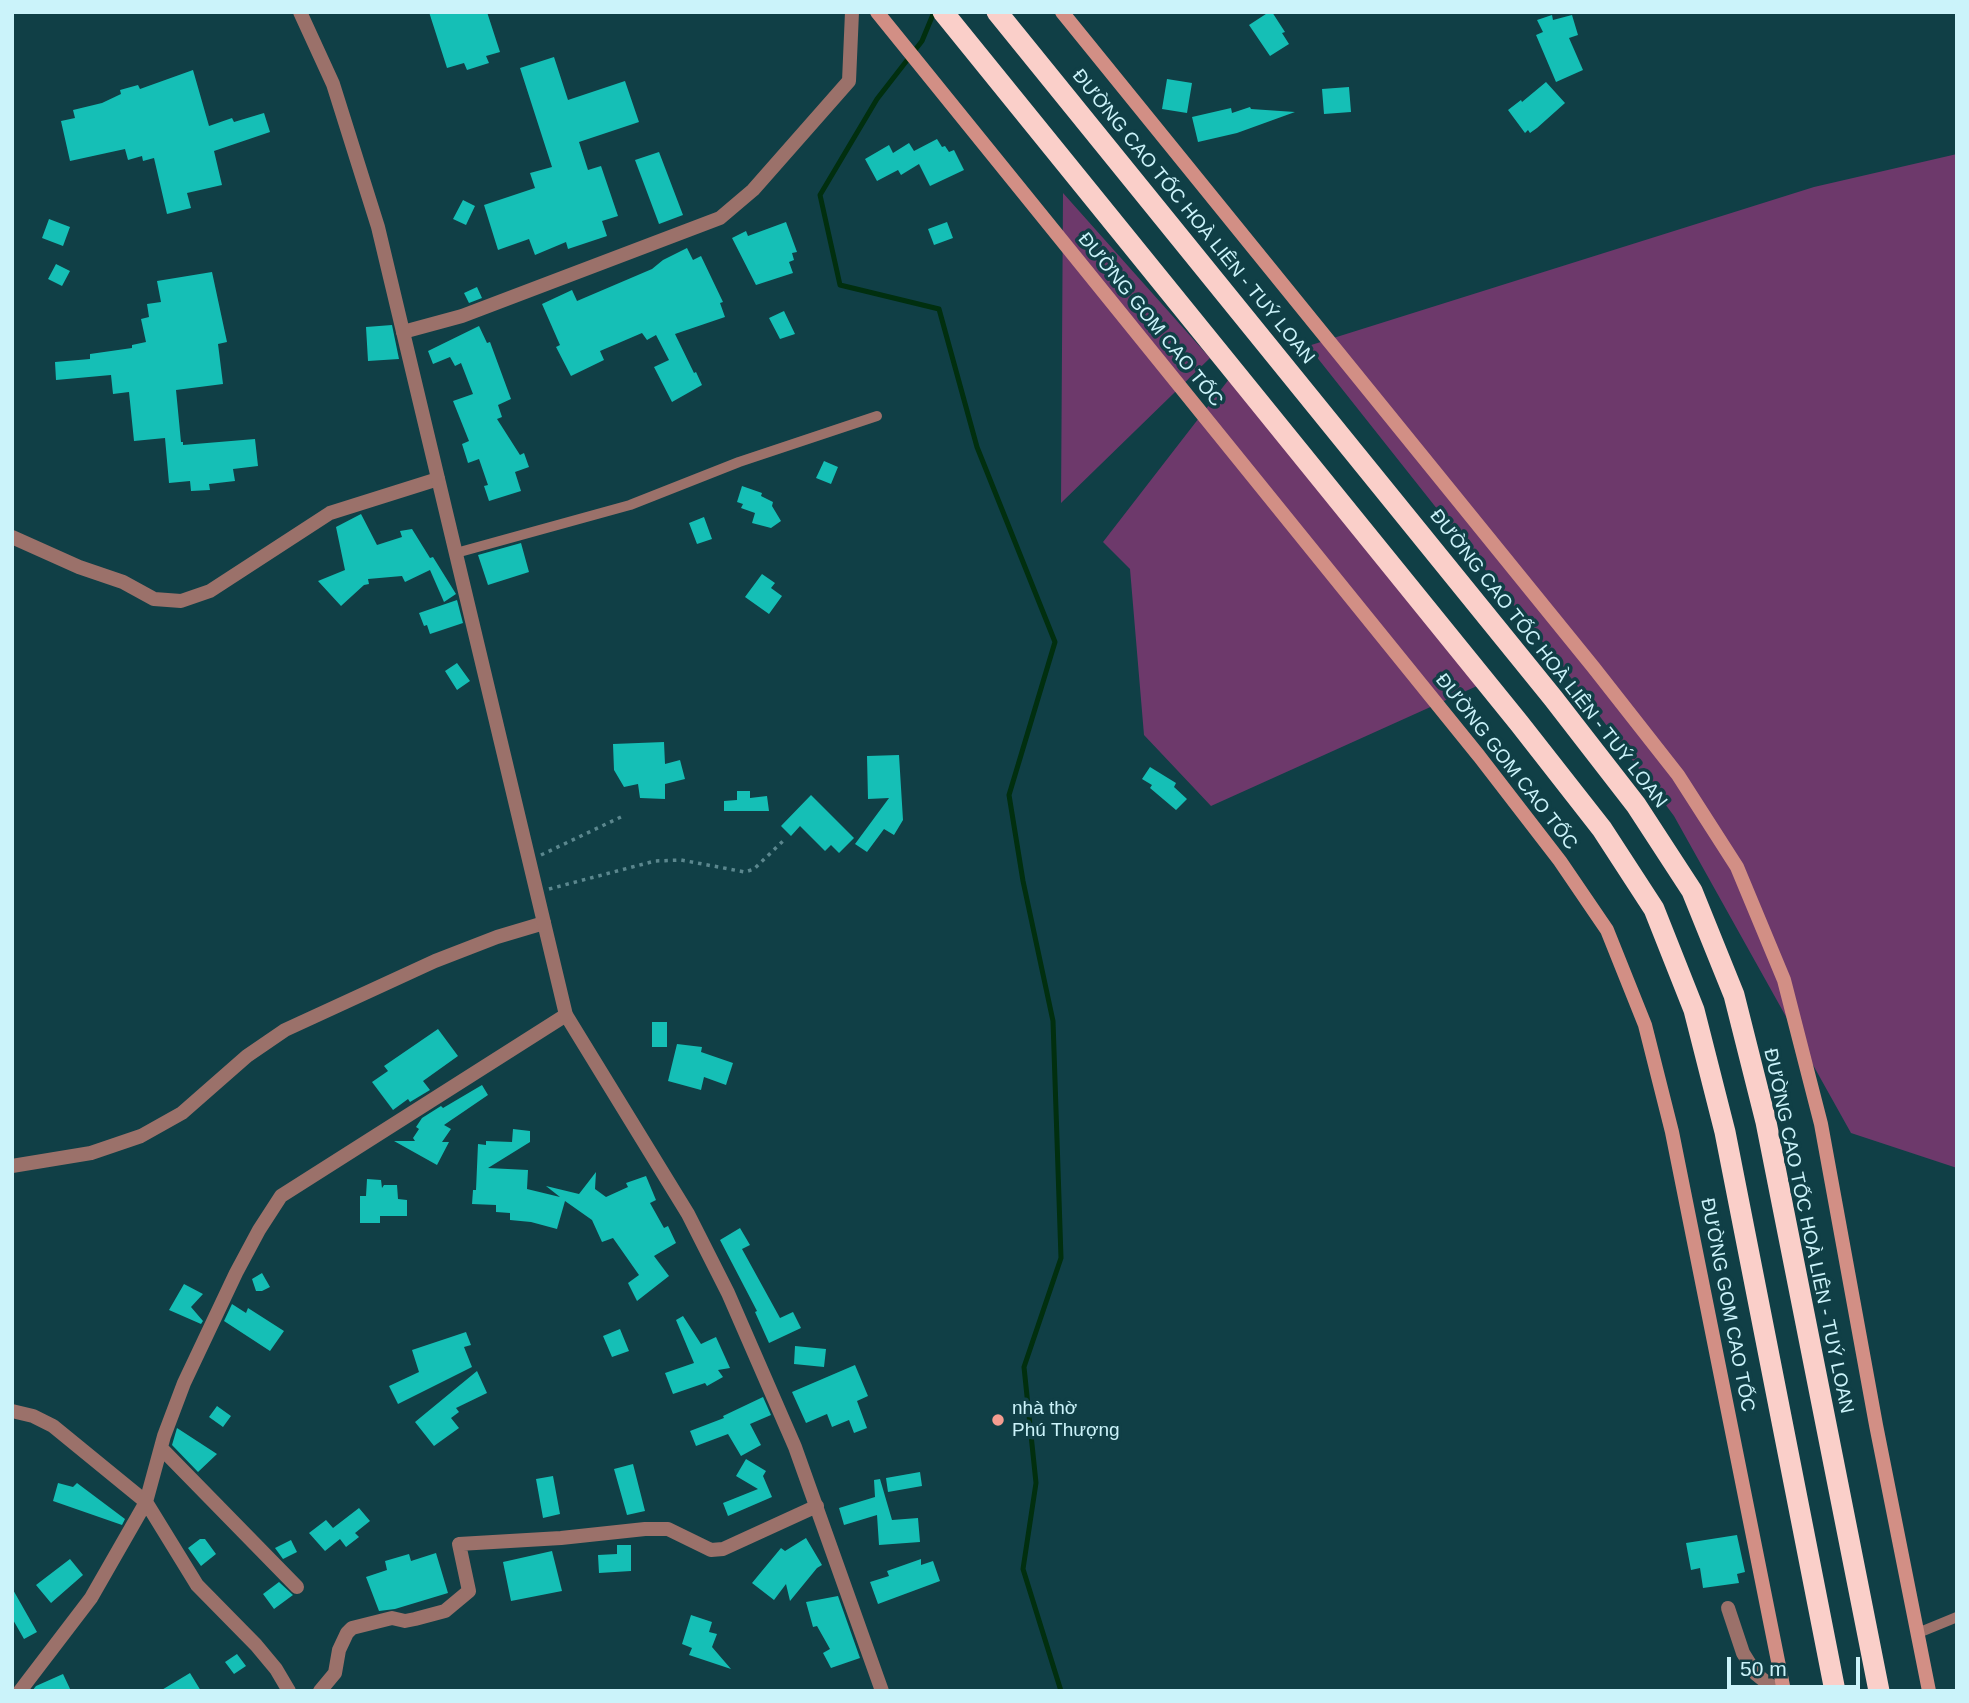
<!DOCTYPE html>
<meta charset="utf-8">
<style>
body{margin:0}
#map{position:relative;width:1969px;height:1703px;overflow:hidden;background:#103f46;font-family:Arial,sans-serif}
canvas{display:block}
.frame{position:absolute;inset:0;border:14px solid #cbf3fa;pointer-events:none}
.scale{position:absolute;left:1727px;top:1657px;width:133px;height:32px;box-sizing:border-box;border:4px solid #cbf3fa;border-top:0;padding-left:9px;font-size:21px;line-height:24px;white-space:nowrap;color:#cbf3fa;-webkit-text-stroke:5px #103f46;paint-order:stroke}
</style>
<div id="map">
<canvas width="1969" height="1703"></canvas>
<div class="frame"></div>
<div class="scale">50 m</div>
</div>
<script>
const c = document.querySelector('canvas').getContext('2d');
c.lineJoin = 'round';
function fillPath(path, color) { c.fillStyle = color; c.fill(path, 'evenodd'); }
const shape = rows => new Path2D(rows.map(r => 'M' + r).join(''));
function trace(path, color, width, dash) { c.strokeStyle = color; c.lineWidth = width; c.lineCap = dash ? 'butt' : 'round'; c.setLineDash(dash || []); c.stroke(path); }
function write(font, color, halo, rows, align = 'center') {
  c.font = font + ' Arial,sans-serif'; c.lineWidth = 7; c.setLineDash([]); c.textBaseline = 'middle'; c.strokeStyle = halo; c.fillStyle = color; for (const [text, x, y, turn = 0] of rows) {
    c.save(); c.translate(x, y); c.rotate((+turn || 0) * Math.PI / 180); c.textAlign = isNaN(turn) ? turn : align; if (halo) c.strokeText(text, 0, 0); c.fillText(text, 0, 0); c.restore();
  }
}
fillPath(shape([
 [1957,154,1957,1168,1851,1133,1674,816,1575,683,1308,346,1814,187],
 [1063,193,1210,358,1061,503],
 [1233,374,1477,686,1211,806,1144,735,1130,569,1103,542]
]), '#6d396b');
trace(shape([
 [934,12,922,41,877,99,820,195,840,285,939,309,977,447,1055,642,1009,795,1023,881,1053,1021,1061,1258,1024,1367,1036,1483,1023,1569,1061,1691]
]), '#012f0f', 5);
fillPath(shape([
 [429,12,487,12,500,52,486,56,489,63,467,70,464,63,447,68],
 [1269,12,1272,12,1285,32,1282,33,1289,44,1270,56,1249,25],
 [1552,15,1553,20,1572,15,1578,35,1569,38,1583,70,1556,82,1536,35,1543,32,1537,20],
 [554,57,568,100,625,81,639,122,579,142,588,170,601,166,618,216,602,221,607,236,568,249,566,242,535,255,529,239,498,250,484,205,535,188,530,173,552,167,520,68],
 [193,70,209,126,232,118,234,122,264,113,270,132,214,151,222,185,187,193,191,208,167,214,154,158,143,161,142,156,128,160,125,149,70,161,61,121,75,118,73,110,102,103,121,94,120,90,138,85,140,89],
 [1167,79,1192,83,1187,113,1162,109],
 [1546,82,1565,103,1537,128,1530,133,1528,130,1525,133,1508,110,1521,100,1522,102],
 [1349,87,1351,112,1324,114,1322,89],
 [1250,107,1251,109,1295,112,1237,133,1198,142,1192,117,1231,108,1232,113],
 [937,139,942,147,945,146,949,152,954,150,964,170,930,186,919,164,901,175,898,170,877,181,865,159,889,145,893,153,909,143,914,151],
 [659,152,683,215,659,224,635,160],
 [463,200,475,206,466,225,453,219],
 [49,219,70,227,63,246,42,238],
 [786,222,797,252,792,253,794,260,789,262,793,273,756,285,732,238,746,231,748,236],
 [947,222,953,238,934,245,928,229],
 [687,248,693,260,701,256,723,302,720,303,725,317,675,334,694,373,696,372,702,385,672,402,654,367,669,360,656,335,647,340,642,333,600,351,604,360,571,376,556,347,560,345,542,304,572,290,577,301,652,269,663,260],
 [56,264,70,271,62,286,48,279],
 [212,272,227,342,218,344,223,384,176,390,181,442,183,442,183,445,255,439,258,466,233,469,235,481,209,484,210,490,191,491,190,481,169,483,165,438,134,441,129,392,113,394,111,375,56,380,55,362,90,359,90,354,132,348,132,345,146,342,141,319,149,317,147,304,161,302,157,281],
 [477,287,482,298,469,303,464,293],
 [784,311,795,334,780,339,769,318],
 [392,325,399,359,368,361,366,327],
 [479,326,487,343,490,342,511,399,498,405,502,417,497,419,520,455,524,453,529,467,515,472,521,491,489,501,484,486,488,485,479,459,468,463,462,444,469,441,453,401,473,394,461,363,455,366,450,357,433,364,428,351],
 [824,461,838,467,831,484,816,478],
 [742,486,762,493,761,496,773,502,772,506,781,521,771,528,752,523,755,513,741,508,743,504,737,502],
 [361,514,377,545,402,537,400,531,412,529,430,558,433,557,456,594,444,602,430,570,405,582,402,576,368,579,369,584,364,585,341,606,318,581,345,570,336,527],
 [704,517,712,539,697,544,689,523],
 [521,543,529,572,488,585,478,555],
 [762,574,775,583,771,588,782,596,769,614,745,597],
 [457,600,463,623,430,634,427,625,424,626,419,613],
 [457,663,470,681,457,690,445,671],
 [664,742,665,764,680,760,685,779,665,784,665,799,640,798,638,784,624,787,614,770,613,744],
 [899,755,903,820,894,835,884,829,867,852,855,844,889,798,868,799,867,756],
 [1150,767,1176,783,1174,787,1187,799,1176,810,1150,788,1152,785,1142,779],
 [737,791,750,791,750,798,767,796,769,811,724,811,724,801,737,800],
 [811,795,854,838,839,853,831,845,825,851,800,826,791,836,781,826],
 [652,1022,667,1022,667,1047,652,1047],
 [438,1029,458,1056,423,1081,430,1090,410,1102,408,1099,393,1110,372,1082,388,1071,384,1066],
 [677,1044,702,1047,701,1052,733,1063,726,1085,704,1077,701,1090,668,1081],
 [482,1085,488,1095,444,1125,451,1129,442,1142,449,1142,437,1165,394,1141,415,1141,413,1138,419,1129,416,1127,422,1118,441,1106,443,1108],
 [513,1129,530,1131,530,1142,488,1168,528,1170,527,1189,560,1197,546,1186,579,1194,596,1172,595,1189,606,1197,628,1187,626,1183,646,1176,656,1200,650,1203,664,1228,668,1226,676,1243,654,1256,669,1276,637,1301,628,1283,639,1275,613,1238,602,1242,592,1220,565,1201,557,1229,531,1222,510,1220,510,1213,496,1212,496,1205,472,1204,473,1190,476,1190,478,1144,486,1145,486,1141,512,1142],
 [367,1179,381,1180,382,1188,384,1185,397,1185,398,1199,407,1200,407,1216,380,1216,380,1223,360,1223,360,1196,366,1196],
 [740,1228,750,1245,742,1249,780,1318,793,1312,801,1328,769,1343,755,1312,757,1311,720,1240],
 [262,1273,270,1287,262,1291,256,1291,252,1279],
 [184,1284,203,1294,191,1307,203,1321,201,1324,169,1310],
 [232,1304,246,1313,248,1308,284,1331,270,1351,224,1321],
 [683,1316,701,1344,716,1337,730,1368,718,1370,723,1377,707,1386,705,1383,673,1394,665,1373,694,1363,676,1320],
 [620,1329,629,1351,612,1357,603,1336],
 [466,1332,471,1345,464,1347,472,1367,398,1404,389,1386,419,1372,412,1350],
 [795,1346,826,1349,824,1367,794,1364],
 [855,1365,868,1396,857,1401,867,1428,854,1433,849,1420,832,1427,827,1414,806,1423,792,1392],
 [477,1371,487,1393,456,1408,459,1412,451,1418,459,1428,434,1446,415,1422],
 [763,1397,771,1415,750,1424,761,1445,741,1456,728,1434,696,1446,690,1431,724,1418,723,1416],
 [217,1406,231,1416,223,1427,209,1417],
 [177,1428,217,1454,198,1472,172,1445],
 [746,1459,766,1471,763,1476,772,1497,728,1516,723,1503,758,1489,736,1476],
 [633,1464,645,1511,627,1515,614,1469],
 [920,1472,922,1486,888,1492,886,1478],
 [553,1476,560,1514,543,1518,536,1479],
 [880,1479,892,1520,918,1518,920,1542,879,1545,877,1515,844,1525,839,1508,875,1497,874,1480],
 [58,1483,73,1487,77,1483,125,1519,122,1525,53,1501],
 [359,1508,370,1521,355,1533,359,1537,346,1547,340,1539,325,1551,309,1533,326,1520,333,1528],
 [1737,1535,1745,1572,1737,1574,1739,1583,1703,1588,1700,1568,1691,1570,1686,1543],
 [806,1538,822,1565,817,1568,790,1601,786,1584,774,1600,752,1583,781,1548,785,1551],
 [200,1539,205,1539,216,1554,201,1566,188,1548],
 [291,1540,297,1552,283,1559,275,1548],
 [617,1545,631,1545,631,1571,599,1573,598,1555,617,1554],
 [552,1551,562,1591,511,1601,503,1562],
 [436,1553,448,1593,395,1609,379,1611,366,1577,387,1570,385,1561,409,1554,411,1561],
 [70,1559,83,1575,51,1603,36,1585],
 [921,1559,921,1565,933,1561,940,1581,878,1604,870,1582,889,1576,887,1571],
 [279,1582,293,1595,274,1609,263,1594],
 [12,1588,37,1632,24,1639,12,1618],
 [838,1596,860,1658,831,1668,823,1653,830,1649,817,1626,813,1627,806,1602],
 [691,1615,712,1622,709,1632,717,1634,712,1647,731,1669,689,1655,692,1648,682,1644],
 [237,1654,246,1666,234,1674,225,1662],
 [190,1673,201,1691,160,1691],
 [63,1674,71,1691,32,1691,36,1686]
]), '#15bfb6');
trace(shape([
 [541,855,623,816],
 [549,889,655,861,681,860,745,872,754,869,783,841]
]), '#5b878e', 3.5, [3.5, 5]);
trace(shape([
 [456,553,630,505,739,462,877,416],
 [1918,1633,1957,1617]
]), '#9b716a', 10);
trace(shape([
 [403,332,462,316,720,218,753,190,849,81,852,12],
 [12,537,79,567,123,582,154,599,181,601,210,591,330,513,438,479],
 [12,1166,91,1153,141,1136,182,1113,247,1056,285,1030,435,961,497,937,544,923],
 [12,1411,33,1416,53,1426,146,1502,197,1585,256,1645,276,1669,289,1691],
 [162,1449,297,1587],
 [1728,1608,1743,1653,1756,1674,1777,1691],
 [20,1691,91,1598,146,1502,164,1436,184,1383,236,1273,259,1230,281,1196,566,1015],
 [320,1691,335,1673,339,1650,347,1633,352,1628,392,1618,405,1621,415,1619,445,1611,469,1591,459,1544,561,1538,645,1529,668,1529,711,1550,723,1549,817,1506]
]), '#9b716a', 14);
trace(shape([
 [300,12,333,84,378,227,566,1015,688,1214,728,1293,795,1447,882,1691]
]), '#9b716a', 14);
trace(shape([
 [877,12,1479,756,1560,861,1607,930,1645,1025,1672,1132,1784,1691],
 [1062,12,1594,668,1678,775,1737,867,1784,980,1821,1124,1876,1425,1929,1691]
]), '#d28f85', 14);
trace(shape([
 [943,12,1519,723,1602,829,1654,909,1694,1010,1725,1132,1835,1691],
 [997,12,1553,698,1636,805,1692,891,1734,995,1766,1122,1879,1691]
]), '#facfc9', 21);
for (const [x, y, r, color] of [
 [998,1420,7,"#f59d90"]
]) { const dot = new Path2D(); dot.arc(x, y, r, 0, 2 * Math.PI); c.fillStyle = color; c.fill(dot); trace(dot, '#103f46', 2.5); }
write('19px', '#cbf3fa', '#103f46', [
 ["ĐƯỜNG CAO TỐC HOÀ LIÊN - TUÝ LOAN",1193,217,51],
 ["ĐƯỜNG GOM CAO TỐC",1150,320,51],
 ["ĐƯỜNG CAO TỐC HOÀ LIÊN - TUÝ LOAN",1548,659,52],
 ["ĐƯỜNG GOM CAO TỐC",1506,762,52],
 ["ĐƯỜNG CAO TỐC HOÀ LIÊN - TUÝ LOAN",1808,1231,78],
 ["ĐƯỜNG GOM CAO TỐC",1727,1305,79]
]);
write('19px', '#cbf3fa', '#103f46', [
 ["nhà thờ",1012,1409],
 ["Phú Thượng",1012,1431]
], 'left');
</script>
